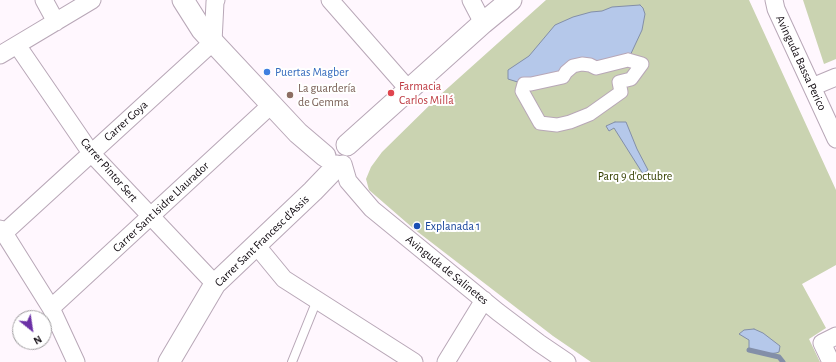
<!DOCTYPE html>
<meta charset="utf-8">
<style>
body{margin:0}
#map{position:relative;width:836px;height:362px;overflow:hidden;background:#fff7fe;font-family:"Alegreya Sans",sans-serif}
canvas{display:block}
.north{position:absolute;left:12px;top:310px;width:40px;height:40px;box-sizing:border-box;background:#fff;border:1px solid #9f9d9f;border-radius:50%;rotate:150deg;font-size:11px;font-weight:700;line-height:16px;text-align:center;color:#0f090f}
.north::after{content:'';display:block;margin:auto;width:14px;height:18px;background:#6b30a6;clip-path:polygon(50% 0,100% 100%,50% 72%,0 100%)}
</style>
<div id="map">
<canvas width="836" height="362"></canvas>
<div class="north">N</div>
</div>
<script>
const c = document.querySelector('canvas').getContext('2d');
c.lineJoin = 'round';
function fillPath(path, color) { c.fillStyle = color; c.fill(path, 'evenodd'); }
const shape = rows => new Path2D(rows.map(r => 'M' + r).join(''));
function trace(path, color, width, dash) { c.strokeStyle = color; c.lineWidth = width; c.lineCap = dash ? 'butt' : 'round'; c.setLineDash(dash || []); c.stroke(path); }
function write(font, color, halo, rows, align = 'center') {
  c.font = font + ' "Alegreya Sans",sans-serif'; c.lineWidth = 4; c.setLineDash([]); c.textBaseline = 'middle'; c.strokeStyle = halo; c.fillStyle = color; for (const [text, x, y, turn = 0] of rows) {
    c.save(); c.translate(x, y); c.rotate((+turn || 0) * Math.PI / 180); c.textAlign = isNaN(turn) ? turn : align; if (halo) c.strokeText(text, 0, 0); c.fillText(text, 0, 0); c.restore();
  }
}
fillPath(shape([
 [546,0,749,0,836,190,836,265,802,284,826,328,809,339,820,362,591,362,553,336,414,229,369,190,366,179,371,167,382,152,440,95],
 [803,0,836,0,836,59,824,64]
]), '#cad3b1');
const water = shape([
 [640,5,643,8,645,14,642,30,628,60,566,72,524,84,508,79,508,70,529,56,555,25,573,17,591,12,602,11,612,7,640,5],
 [615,122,626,122,637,149,648,170,643,174,614,128,609,131,606,126,615,122],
 [754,329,763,333,780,346,779,352,776,353,766,354,749,350,749,340,739,334,744,330,754,329]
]);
fillPath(water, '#b5c8ea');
trace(water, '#838fa8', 1);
trace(shape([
 [749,350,779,357,783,362]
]), '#838fa8', 5);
const service = shape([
 [292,362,317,300]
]);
const pedestrian = shape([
 [628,60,642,64,631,79,619,82,621,92,590,114,570,122,557,125,540,123,522,91,524,84,531,84,563,77,566,72,573,66,582,64,590,65,596,68,628,60]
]);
const minor = shape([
 [44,0,56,22],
 [330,0,409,90],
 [471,0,483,23],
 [774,0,776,9,836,139],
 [17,45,91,153,215,284],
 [0,55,92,0],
 [812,87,836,77],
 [343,164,348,181,372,209,498,312,539,343,567,362],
 [0,229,4,233,51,308,76,362],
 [4,233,213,42,215,2,216,0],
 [256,245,284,279,414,362],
 [51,308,271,105],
 [446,362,484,300],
 [831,362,822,343,836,336]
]);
const tertiary = shape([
 [183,0,202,30,213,42,298,133,325,156],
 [347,145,483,23,511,0],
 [169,362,215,284,313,191,337,166]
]);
trace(service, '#b8a7b7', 10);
trace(pedestrian, '#b8a7b7', 15);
trace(minor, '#b8a7b7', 19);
trace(tertiary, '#b8a7b7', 23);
trace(service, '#fff', 8);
trace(pedestrian, '#fff', 13);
trace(minor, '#fff', 17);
trace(tertiary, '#fff', 21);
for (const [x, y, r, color] of [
 [267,72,4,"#3f7fe0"],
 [391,93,4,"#e0444e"],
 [290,95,4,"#8d6e63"],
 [417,226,4,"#1a4fb4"]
]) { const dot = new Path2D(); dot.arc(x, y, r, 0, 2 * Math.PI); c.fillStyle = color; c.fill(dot); trace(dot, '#fff', 1.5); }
write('12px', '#0f090f', '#fff', [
 ["Avinguda Bassa Perico",801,63,65],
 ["Carrer Goya",126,121,-42],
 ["Carrer Pintor Sert",109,170,49],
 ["Carrer Sant Isidre Llaurador",161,207,-43],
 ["Carrer Sant Francesc d'Assis",262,241,-44],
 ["Avinguda de Salinetes",447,270,39]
]);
write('12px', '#366cbe', '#fff', [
 ["Puertas Magber",275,72]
], 'left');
write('12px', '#be3a42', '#fff', [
 ["Farmacia",399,86],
 ["Carlos Millá",399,100]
], 'left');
write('12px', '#785e54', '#fff', [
 ["La guardería",298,88],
 ["de Gemma",298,102]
], 'left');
write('12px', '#354000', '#fff', [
 ["Parq 9 d'octubre",635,176]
]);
write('12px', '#164399', '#fff', [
 ["Explanada 1",425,226]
], 'left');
</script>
